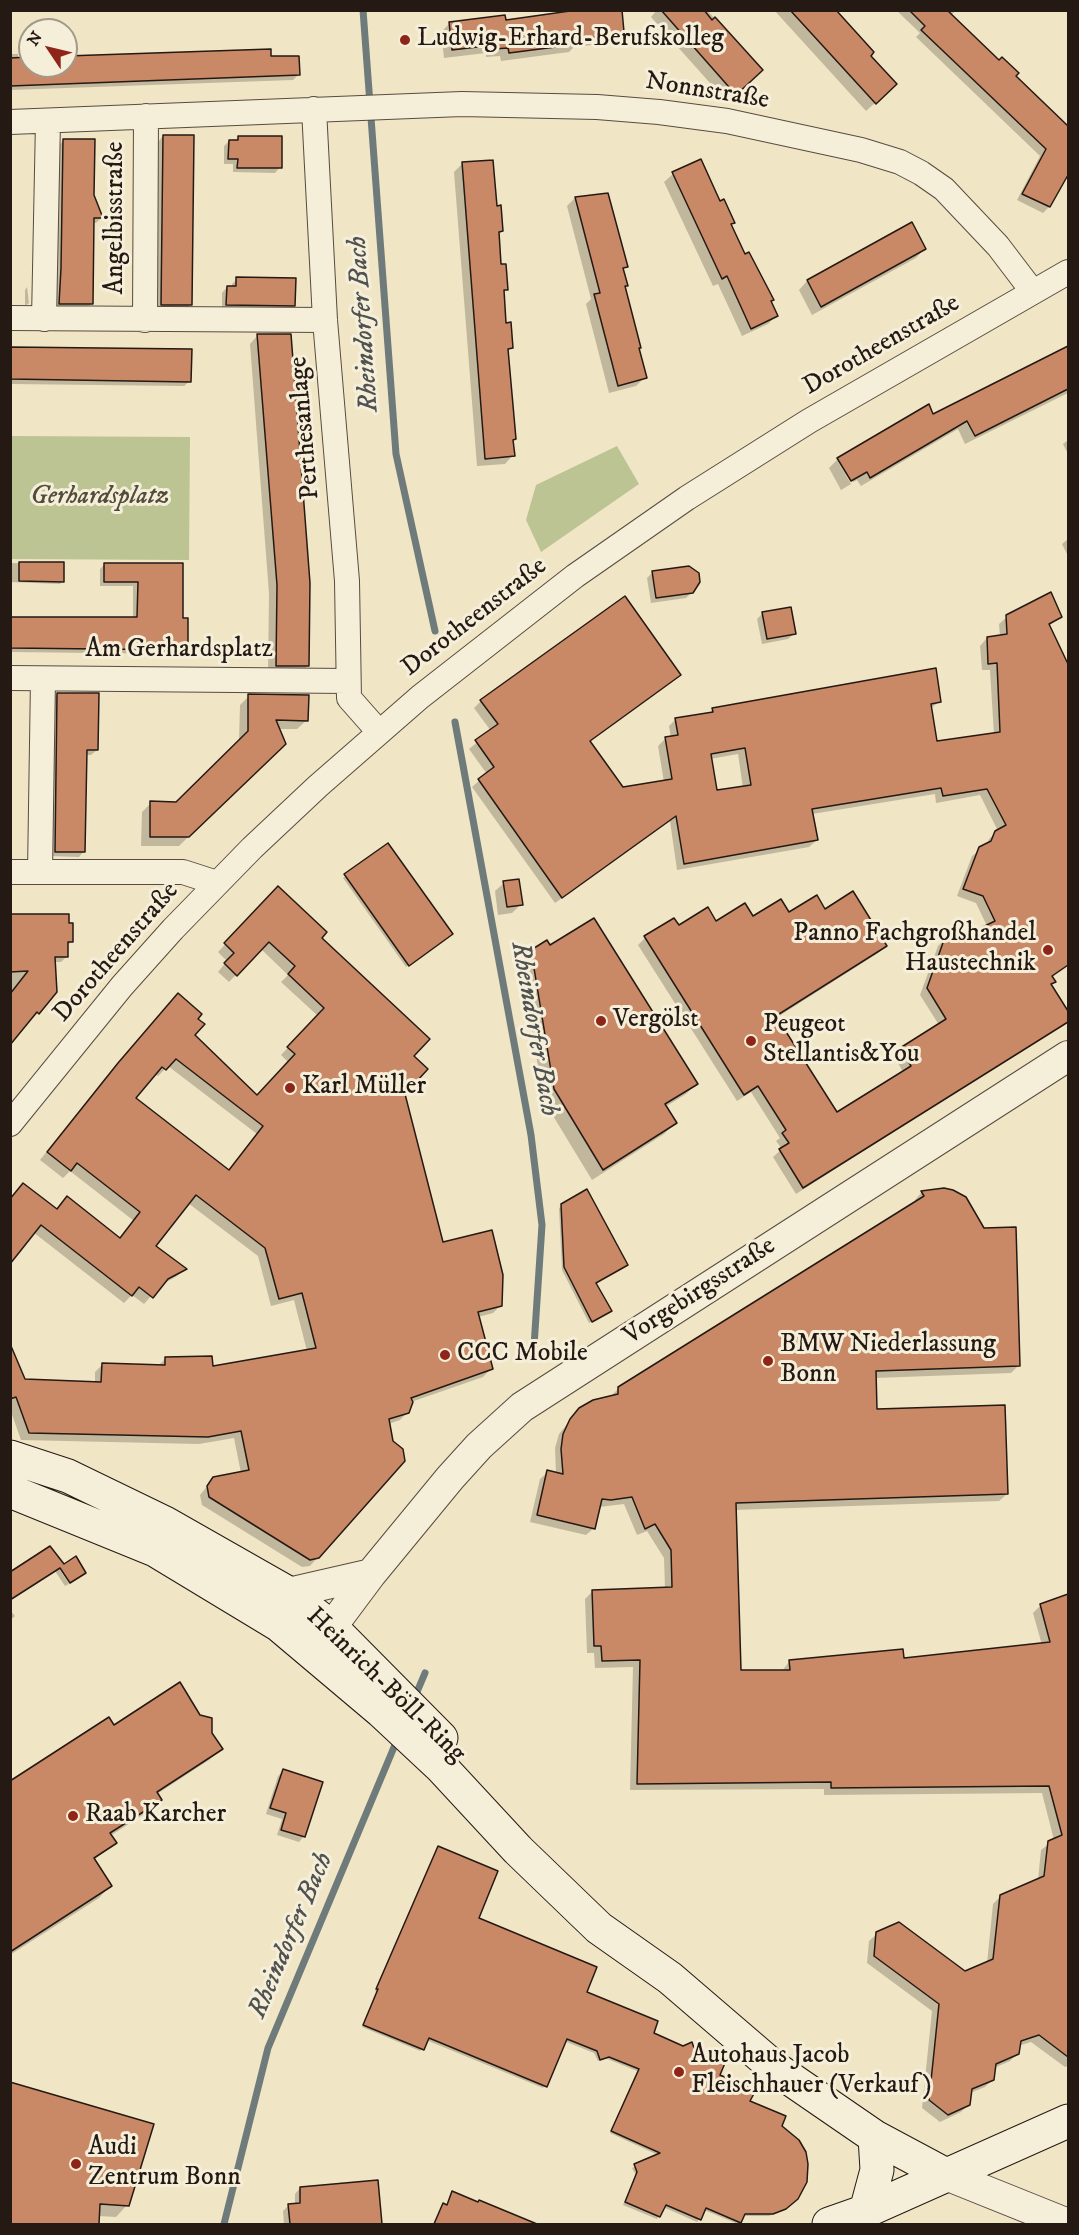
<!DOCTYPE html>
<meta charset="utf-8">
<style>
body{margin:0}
#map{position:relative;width:1079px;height:2235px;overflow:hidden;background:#f0e5c5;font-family:"IM FELL DW Pica",serif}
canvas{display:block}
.frame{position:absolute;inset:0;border:12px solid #251914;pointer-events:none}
.north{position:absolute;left:18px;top:18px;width:60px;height:60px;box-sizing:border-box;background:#f5eed9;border:2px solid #a2998a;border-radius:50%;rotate:305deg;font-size:16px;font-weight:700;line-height:24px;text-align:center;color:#251914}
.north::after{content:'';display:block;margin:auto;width:21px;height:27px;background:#8f2418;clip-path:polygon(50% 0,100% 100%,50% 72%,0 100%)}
</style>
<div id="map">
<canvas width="1079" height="2235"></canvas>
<div class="frame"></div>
<div class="north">N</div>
</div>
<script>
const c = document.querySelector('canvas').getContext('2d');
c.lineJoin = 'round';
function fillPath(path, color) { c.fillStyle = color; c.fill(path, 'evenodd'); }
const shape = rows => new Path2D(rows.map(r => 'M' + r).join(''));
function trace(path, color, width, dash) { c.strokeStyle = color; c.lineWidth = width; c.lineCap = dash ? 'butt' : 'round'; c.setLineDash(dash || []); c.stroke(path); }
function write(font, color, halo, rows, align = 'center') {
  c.font = font + ' "IM FELL DW Pica",serif'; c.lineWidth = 6; c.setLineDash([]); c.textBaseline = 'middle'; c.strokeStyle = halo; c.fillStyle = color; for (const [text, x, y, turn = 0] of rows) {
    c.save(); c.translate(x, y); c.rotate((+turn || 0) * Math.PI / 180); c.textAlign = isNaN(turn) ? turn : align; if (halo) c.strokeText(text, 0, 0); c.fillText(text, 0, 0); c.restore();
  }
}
fillPath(shape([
 [11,436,190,437,189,560,11,559],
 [617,446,639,484,541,552,526,520,536,485]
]), '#bcc493');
fillPath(shape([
 [657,10,707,10,761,70,727,102,651,17],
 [774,10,833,10,869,56,886,93,866,111],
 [896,10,952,10,954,12,951,16,1068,128,1068,172,1049,207,1043,213,1017,200,1040,156,916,37,920,33],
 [504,21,618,34,609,43,574,47,569,52,501,61,500,56,486,57,486,53,444,58,441,32,449,24],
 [10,54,18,54,18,59,30,59,30,66,66,66,66,58,270,58,298,75,293,80,10,90],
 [163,136,191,304,185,310,156,310,158,142],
 [239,137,280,167,275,173,233,172,233,164,224,164,224,146,229,141,235,141],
 [64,140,92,196,101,218,96,223,92,223,91,304,86,309,54,309,58,146],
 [462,164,495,207,502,231,498,235,500,266,507,289,502,294,505,324,511,348,507,352,514,439,512,441,513,455,505,464,477,466,454,172],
 [673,174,719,203,733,222,730,226,776,316,768,324,742,336,718,284,713,286,664,182],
 [575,198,626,266,622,270,626,285,624,287,645,377,636,386,609,393,586,304,591,299,567,206],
 [911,224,924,249,916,258,812,315,799,290,807,281],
 [237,279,294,305,289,310,222,310,222,293,227,287,232,287,232,284],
 [27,287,29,303,25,306,25,290],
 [258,335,308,666,299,674,268,674,269,594,250,344],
 [10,348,190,381,184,386,10,384],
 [1068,348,1068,393,965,444,958,429,861,486,857,480,853,482,840,459,838,459,928,407,933,416],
 [1068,440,1068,454,1063,444],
 [837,460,851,484,841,490,829,468],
 [1068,539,1068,556,1062,544],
 [10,563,63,564,63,581,60,584,10,582],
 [105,564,181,565,181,620,187,649,182,654,10,652,10,618,133,619,133,586,100,586,100,569],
 [653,572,692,592,686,598,651,603,647,578],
 [763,613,794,634,788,639,762,644,757,619],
 [1007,617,1060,617,1049,626,1068,667,1068,966,1051,978,1054,982,1050,985,1068,1014,1068,1021,796,1194,773,1157,782,1149,776,1141,780,1138,751,1092,737,1101,638,945,645,938,678,927,825,911,885,946,878,953,776,1018,837,1114,903,1072,894,1056,901,1049,939,1025,920,995,938,946,945,939,954,942,987,926,976,903,957,896,972,856,987,845,989,839,998,831,980,795,936,803,935,794,812,814,817,840,809,847,677,870,670,821,555,903,472,787,487,774,469,749,491,731,474,708,481,701,679,675,589,742,623,789,664,782,658,746,665,739,671,738,669,726,676,719,708,714,713,710,940,701,930,709,935,743,994,735,990,670,982,670,980,646,987,638,1000,636,999,624],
 [738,754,743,788,715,792,710,759],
 [58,694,97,750,91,755,85,755,84,851,79,857,50,856,52,699],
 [249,696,307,720,297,729,278,729,284,744,179,846,141,846,142,812,151,803,176,803,239,742,240,705],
 [388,845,449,936,406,967,343,878],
 [504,883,521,904,512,913,498,915,495,891],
 [278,888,320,938,412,1056,403,1094,442,1244,501,1305,493,1313,478,1317,491,1369,483,1377,411,1402,408,1412,400,1420,388,1424,318,1557,310,1566,302,1567,202,1505,200,1495,214,1478,241,1473,234,1438,199,1444,21,1440,10,1409,10,1368,13,1374,24,1381,95,1383,95,1372,103,1364,158,1366,165,1359,212,1368,307,1351,294,1300,271,1306,258,1256,188,1203,154,1246,185,1269,177,1276,161,1285,144,1304,132,1295,124,1303,33,1232,10,1199,56,1210,119,1239,134,1221,70,1171,63,1178,40,1160,110,1072,170,1002,196,1019,193,1035,257,1097,289,1063,281,1055,318,1016,281,982,288,975,261,949,229,982,218,972,227,961,218,952],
 [168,1066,257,1134,228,1171,134,1098,154,1074,158,1076],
 [10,904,12,915,71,942,67,946,67,956,61,962,54,962,56,991,33,1018,15,990,10,991],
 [532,951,697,1083,686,1094,665,1107,675,1123,664,1134,592,1180,544,1101,520,963],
 [587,1191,614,1238,595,1283,608,1313,589,1323,562,1270,559,1208],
 [922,1192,1018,1366,1011,1373,875,1378,876,1411,1007,1494,999,1501,734,1510,740,1672,782,1671,789,1662,903,1659,1042,1645,1033,1613,1041,1605,1068,1594,1068,2066,1065,2067,1031,2042,1018,2046,1018,2053,1010,2061,994,2068,993,2079,985,2087,970,2093,969,2104,961,2112,940,2122,922,2108,932,2011,867,1963,869,1941,877,1934,965,1973,987,1963,993,1904,1001,1896,1038,1880,1041,1850,1054,1840,1042,1793,824,1795,824,1789,630,1790,633,1667,595,1668,594,1653,587,1653,585,1599,593,1591,665,1589,664,1558,647,1531,637,1535,624,1504,599,1507,594,1528,586,1535,530,1522,540,1479,548,1472,556,1474,555,1448,559,1434,575,1415,611,1396,619,1388,917,1203,915,1200],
 [50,1548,64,1566,75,1558,84,1572,71,1582,61,1567,58,1567,69,1584,65,1586,55,1571,10,1600,10,1574],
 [10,1610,15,1616,10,1620],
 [113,1727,211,1734,221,1749,209,1760,157,1794,160,1800,149,1811,110,1836,115,1843,94,1860,110,1886,99,1898,10,1955,10,1782],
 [283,1771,304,1836,299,1842,277,1835,282,1819,266,1814,278,1776],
 [438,1847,477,1919,585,1993,652,2034,694,2052,748,2102,781,2126,796,2198,782,2211,769,2216,743,2216,738,2224,704,2210,697,2222,663,2207,657,2219,623,2205,636,2175,632,2168,658,2155,610,2133,637,2071,605,2058,598,2061,594,2053,564,2041,543,2088,426,2040,420,2051,362,2027,377,1992,375,1991],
 [10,2084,127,2205,116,2217,98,2216,98,2224,10,2224],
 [377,2181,381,2224,284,2224,283,2211,289,2205,295,2205,295,2194,300,2188],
 [452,2193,507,2213,502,2224,433,2224,441,2207,443,2204,446,2206]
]), '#0003');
trace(shape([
 [363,10,396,454,435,631],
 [455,722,531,1135,542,1225,534,1346],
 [414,1699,425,1673],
 [224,2224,268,2048,397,1740]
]), '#6e7b7a', 7);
const building = shape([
 [577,10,622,10,624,32,620,32,620,34,579,39,579,44,509,53,508,48,494,49,494,45,452,50,449,22,505,15,506,20,577,10],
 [661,10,704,10,712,20,715,17,763,70,736,95,661,10],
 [790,10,836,10,874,52,871,56,897,84,876,104,790,10],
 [909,10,947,10,999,60,1002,57,1019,73,1016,76,1068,126,1068,175,1050,207,1022,194,1046,149,921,30,925,26,909,10],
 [271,49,271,56,299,56,300,75,10,86,10,58,30,57,30,66,66,66,66,56,271,49],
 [163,135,194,135,192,305,161,305,163,135],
 [238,136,282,136,282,168,237,168,238,159,228,159,229,140,238,140,238,136],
 [63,139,95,139,94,195,103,218,94,218,93,304,59,304,61,268,63,139],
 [701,159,720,201,724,199,729,210,735,223,731,224,745,254,749,252,774,300,771,301,778,316,751,329,727,276,722,279,672,172,701,159],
 [493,160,497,206,501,205,503,231,499,232,501,264,506,264,508,290,504,290,506,323,511,322,513,348,508,349,516,439,513,440,515,456,485,459,462,162,493,160],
 [608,193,628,267,623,268,628,286,625,286,641,348,639,348,647,378,618,386,594,294,600,293,575,197,608,193],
 [912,222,926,249,821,307,807,280,912,222],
 [236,277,296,278,295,306,226,305,227,286,236,286,236,277],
 [257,334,291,334,310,583,309,666,276,666,277,585,257,334],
 [1068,346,1068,389,975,436,967,421,870,478,867,472,851,481,837,458,929,404,933,414,1068,346],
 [10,347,192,349,191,382,10,379,10,347],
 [19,562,64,562,64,582,19,581,19,562],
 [104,563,183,563,183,618,188,618,188,650,10,648,10,617,137,617,138,582,104,582,104,563],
 [689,566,699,573,700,582,693,593,656,598,652,571,689,566],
 [1051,592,1062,617,1049,624,1068,664,1068,965,1052,976,1056,982,1051,984,1068,1011,1068,1022,803,1188,779,1149,789,1143,782,1133,786,1130,758,1086,744,1095,644,936,674,918,679,925,708,907,716,921,745,903,753,916,781,899,789,912,817,895,825,909,853,891,887,946,776,1016,837,1112,911,1066,900,1048,946,1019,927,988,945,937,954,941,995,921,983,896,963,889,979,847,991,841,995,831,1006,825,987,789,943,796,941,788,812,809,818,840,684,864,676,816,562,898,478,779,494,767,475,740,498,724,480,700,625,596,681,675,590,741,623,787,672,779,665,737,678,735,675,718,713,712,712,708,936,668,941,702,931,704,937,741,1000,732,997,663,988,664,987,637,1007,634,1006,615,1051,592],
 [745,748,751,785,717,790,711,754,745,748],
 [791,607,796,634,767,639,762,612,791,607],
 [57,693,99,693,98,750,87,750,85,852,55,852,57,693],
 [248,694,309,695,308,721,276,720,286,744,189,837,150,837,150,801,176,802,248,731,248,694],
 [388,843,453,934,409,966,344,874,388,843],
 [519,879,523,905,507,907,503,881,519,879],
 [278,886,327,932,322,938,430,1039,414,1056,428,1069,405,1094,443,1242,492,1230,503,1275,502,1306,478,1312,493,1369,411,1398,413,1402,409,1413,389,1419,393,1441,403,1449,405,1461,319,1558,310,1560,209,1497,207,1486,213,1477,249,1470,241,1431,208,1437,29,1433,16,1397,10,1399,11,1346,25,1379,101,1382,102,1363,165,1365,165,1357,212,1356,213,1366,316,1348,302,1293,279,1299,265,1248,196,1195,156,1246,187,1269,168,1279,153,1298,139,1287,132,1296,41,1225,10,1264,10,1199,23,1183,57,1209,67,1196,120,1238,140,1212,77,1163,71,1171,47,1152,118,1063,178,993,202,1014,198,1019,205,1024,195,1035,257,1095,295,1054,287,1047,324,1008,288,974,295,966,269,942,237,976,224,963,234,953,224,943,278,886],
 [176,1059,263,1126,229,1170,136,1098,162,1067,166,1070,176,1059],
 [10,914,69,914,69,923,73,923,73,942,68,942,68,957,55,957,57,992,39,1014,37,1012,10,1045,10,994,28,971,10,972,10,914],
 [594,918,698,1084,665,1104,677,1123,603,1170,554,1089,531,950,547,940,550,945,594,918],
 [944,1188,953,1190,966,1197,984,1228,1016,1227,1020,1366,876,1371,877,1409,1005,1405,1008,1494,736,1503,741,1670,790,1670,789,1660,903,1649,904,1658,1050,1642,1040,1604,1068,1594,1068,2057,1039,2035,1021,2041,1019,2054,996,2064,994,2080,972,2089,970,2105,948,2115,929,2100,939,2004,874,1956,876,1932,899,1922,965,1971,993,1959,1000,1895,1044,1876,1048,1841,1062,1835,1049,1786,831,1788,831,1782,637,1784,640,1660,602,1661,601,1646,594,1646,592,1590,672,1587,671,1550,655,1524,645,1529,632,1497,611,1500,602,1499,595,1529,537,1515,547,1470,563,1474,561,1449,563,1434,570,1419,579,1408,593,1400,618,1394,618,1387,924,1196,921,1191,944,1188],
 [587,1189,628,1265,596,1283,612,1311,592,1322,564,1267,561,1204,587,1189],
 [50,1546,64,1564,76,1556,86,1573,70,1583,60,1568,10,1600,10,1572,50,1546],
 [180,1682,200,1715,212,1718,212,1733,223,1749,157,1792,162,1800,110,1833,117,1843,94,1858,112,1886,10,1952,10,1781,109,1717,114,1725,180,1682],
 [283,1769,323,1782,305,1837,281,1830,286,1813,270,1808,283,1769],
 [438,1846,498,1871,479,1918,597,1967,587,1992,658,2021,654,2033,683,2046,692,2042,695,2051,725,2063,720,2075,756,2090,750,2101,786,2116,782,2126,799,2140,806,2152,808,2164,807,2182,798,2199,786,2209,773,2214,745,2214,741,2223,706,2208,701,2220,666,2205,660,2217,625,2202,637,2172,634,2164,660,2153,611,2131,639,2069,609,2057,600,2060,597,2051,567,2039,547,2087,429,2038,424,2050,363,2025,378,1989,376,1989,438,1846],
 [10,2082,154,2124,129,2206,100,2204,99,2224,10,2224,10,2082],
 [378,2180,382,2224,290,2224,288,2204,300,2203,300,2187,378,2180],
 [452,2191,478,2202,479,2200,537,2224,434,2224,443,2203,447,2205,452,2191]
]);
fillPath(building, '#ca8966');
trace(building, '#251914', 1.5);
const minor = shape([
 [314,109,325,320,347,581,349,698,379,732],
 [10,122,462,104,597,107,659,112,727,121,861,150,900,162,921,173,944,189,998,246,1033,292],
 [10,318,325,320],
 [44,319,48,121],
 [145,320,146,116],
 [10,678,348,681],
 [10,872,183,872,217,883],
 [40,872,43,679],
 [10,1124,122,986,173,929,252,848,318,786,420,697,575,576,687,498,809,421,1068,272]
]);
const tertiary = shape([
 [288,1593,371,1574],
 [318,1645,371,1574,450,1478,479,1446,522,1407,1068,1056],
 [946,2175,1068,2224]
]);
const secondary = shape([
 [10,1457,68,1476,165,1523,288,1593,332,1628,441,1738],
 [10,1491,155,1550,279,1625,381,1711,442,1768,518,1850,599,1928,670,1978,776,2069,875,2137,946,2175],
 [866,2211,877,2170,875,2137],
 [829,2224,866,2211,1068,2121]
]);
trace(minor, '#584c40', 26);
trace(tertiary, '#584c40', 32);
trace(secondary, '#251914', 35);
trace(minor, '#f5eed9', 24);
trace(tertiary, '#f5eed9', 30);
trace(secondary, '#f5eed9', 33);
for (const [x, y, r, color] of [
 [405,40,6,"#8f2418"],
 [1048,950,6,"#8f2418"],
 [601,1021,6,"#8f2418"],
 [751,1041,6,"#8f2418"],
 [290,1088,6,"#8f2418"],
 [445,1355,6,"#8f2418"],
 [768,1361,6,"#8f2418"],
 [73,1816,6,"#8f2418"],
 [679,2072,6,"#8f2418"],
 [76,2164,6,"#8f2418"]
]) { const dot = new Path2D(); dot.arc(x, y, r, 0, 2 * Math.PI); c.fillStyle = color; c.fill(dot); trace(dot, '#f5eed9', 2); }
write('26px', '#251914', '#f5eed9', [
 ["Ludwig-Erhard-Berufskolleg",417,40],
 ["Panno Fachgroßhandel",1036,935,"right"],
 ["Haustechnik",1036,965,"right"],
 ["Vergölst",613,1021],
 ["Peugeot",763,1026],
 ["Stellantis&You",763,1056],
 ["Karl Müller",302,1088],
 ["BMW Niederlassung",780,1346],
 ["Bonn",780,1376],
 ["CCC Mobile",457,1355],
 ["Raab Karcher",85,1816],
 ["Autohaus Jacob",691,2057],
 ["Fleischhauer (Verkauf)",691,2087],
 ["Audi",88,2149],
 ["Zentrum Bonn",88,2179]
], 'left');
write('26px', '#251914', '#f5eed9', [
 ["Nonnstraße",707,92,9],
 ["Angelbisstraße",117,218,-90],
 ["Dorotheenstraße",882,346,-30],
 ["Perthesanlage",306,428,-95],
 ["Dorotheenstraße",475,618,-38],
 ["Am Gerhardsplatz",179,651],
 ["Dorotheenstraße",117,953,-49],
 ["Vorgebirgsstraße",700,1292,-33],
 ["Heinrich-Böll-Ring",385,1686,44]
]);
write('italic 26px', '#524c3a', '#f5eed9', [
 ["Gerhardsplatz",100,498]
]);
write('italic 27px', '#4f5250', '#f5eed9', [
 ["Rheindorfer Bach",365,324,-94],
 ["Rheindorfer Bach",533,1029,80],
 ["Rheindorfer Bach",292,1936,-67]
]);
</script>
